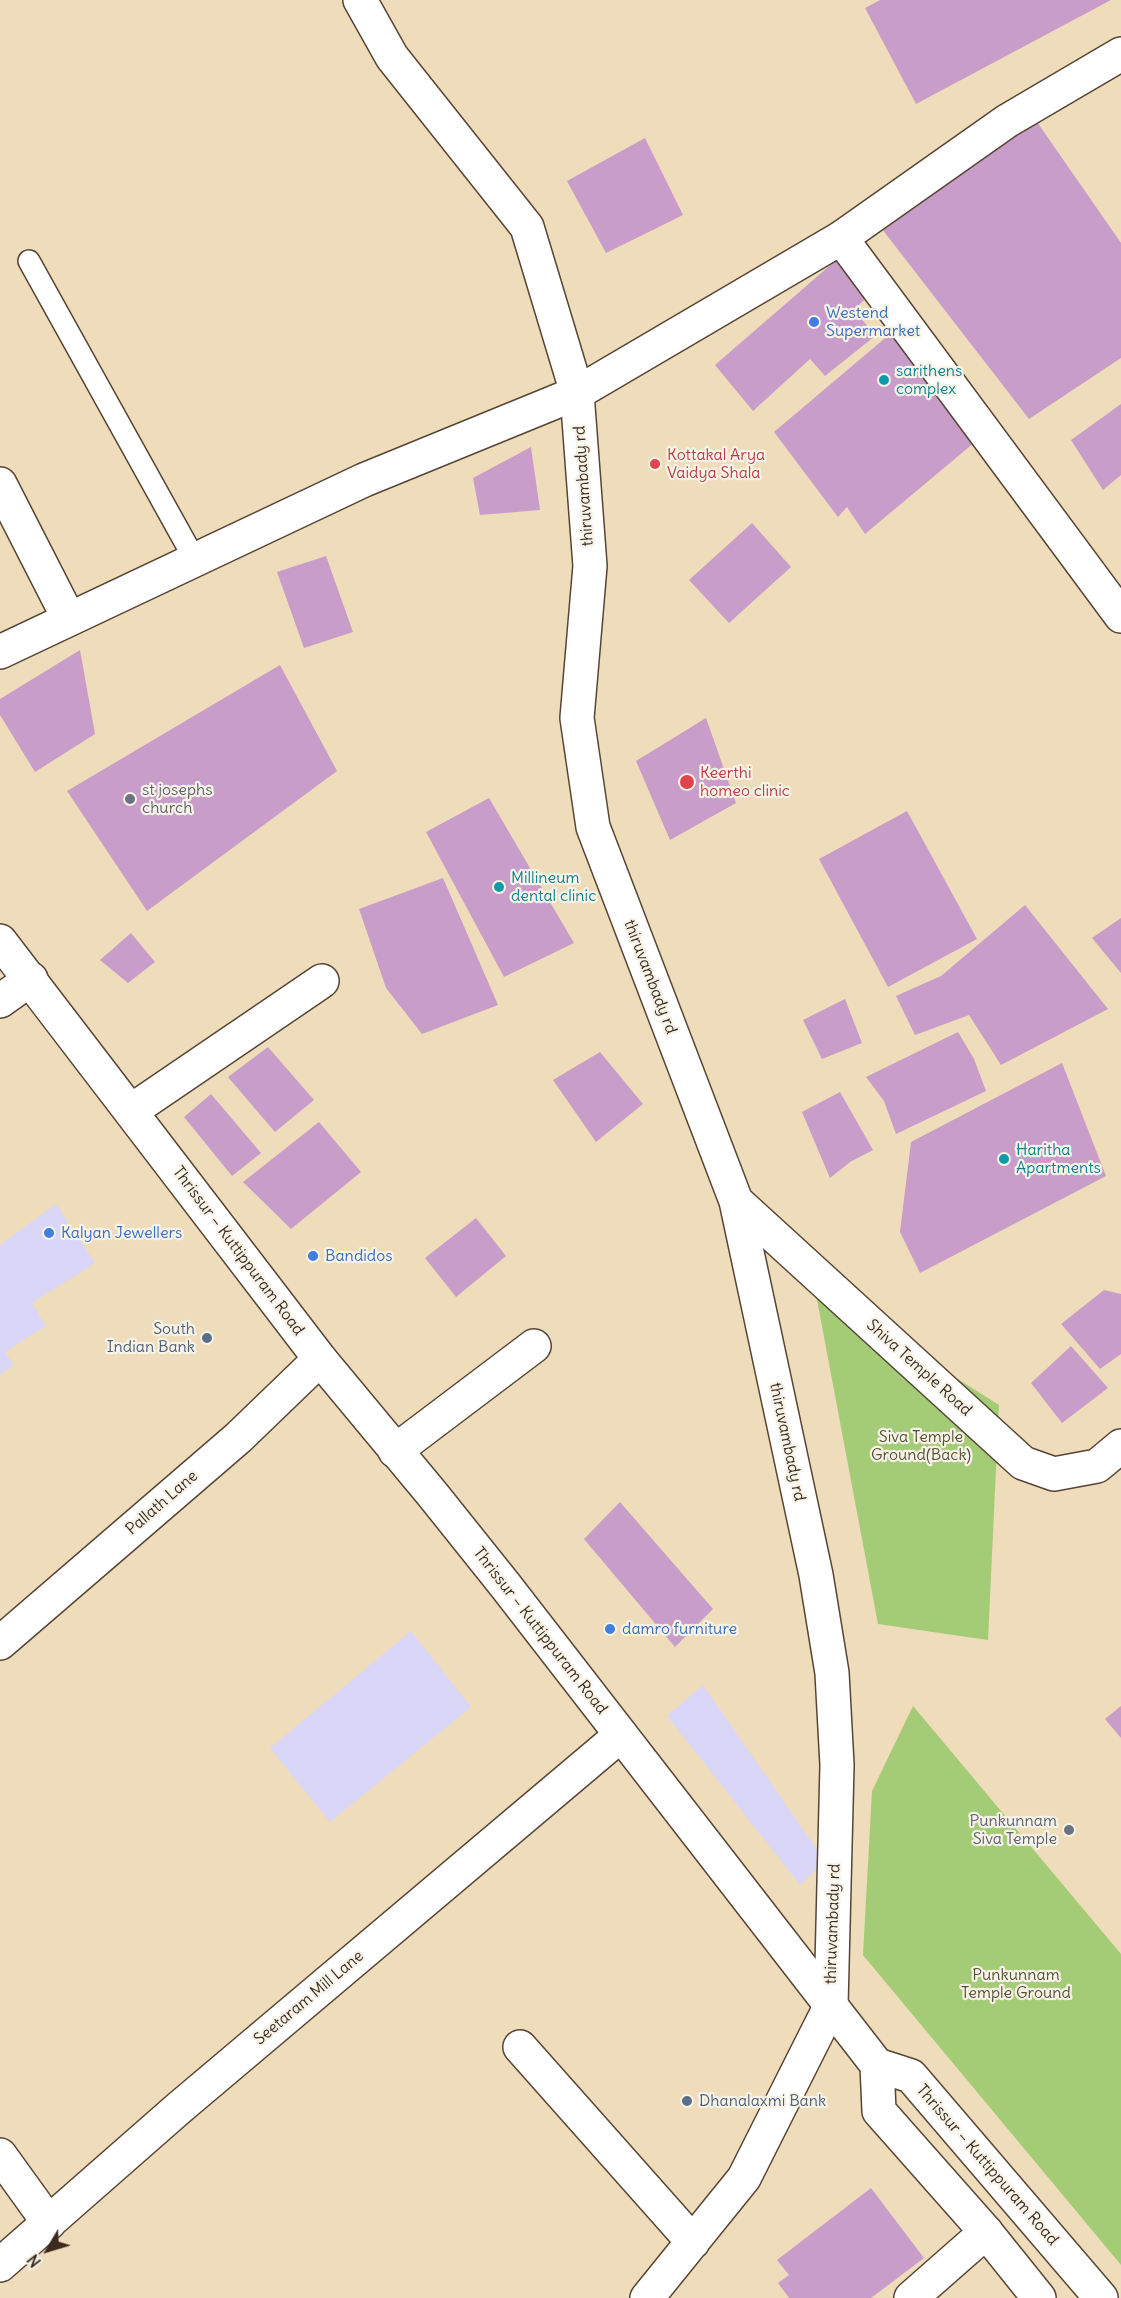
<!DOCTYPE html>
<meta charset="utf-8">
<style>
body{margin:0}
#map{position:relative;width:1121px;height:2298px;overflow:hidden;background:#efdcba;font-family:Delius,sans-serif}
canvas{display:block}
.north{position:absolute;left:18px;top:2220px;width:60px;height:60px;-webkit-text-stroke:4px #f7f3e8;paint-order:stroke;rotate:232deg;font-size:16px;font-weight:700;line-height:24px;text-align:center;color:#3b2a1e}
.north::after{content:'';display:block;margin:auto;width:21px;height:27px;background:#3b2a1e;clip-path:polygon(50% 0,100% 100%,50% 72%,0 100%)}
</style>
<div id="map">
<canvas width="1121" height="2298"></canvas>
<div class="north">N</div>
</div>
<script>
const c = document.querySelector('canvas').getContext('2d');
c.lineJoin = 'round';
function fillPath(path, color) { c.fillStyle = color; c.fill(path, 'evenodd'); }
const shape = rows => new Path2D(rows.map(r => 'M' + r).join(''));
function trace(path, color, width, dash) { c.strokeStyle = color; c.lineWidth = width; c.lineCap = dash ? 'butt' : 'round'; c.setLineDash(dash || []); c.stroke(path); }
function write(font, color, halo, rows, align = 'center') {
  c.font = font + ' Delius,sans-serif'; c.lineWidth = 4.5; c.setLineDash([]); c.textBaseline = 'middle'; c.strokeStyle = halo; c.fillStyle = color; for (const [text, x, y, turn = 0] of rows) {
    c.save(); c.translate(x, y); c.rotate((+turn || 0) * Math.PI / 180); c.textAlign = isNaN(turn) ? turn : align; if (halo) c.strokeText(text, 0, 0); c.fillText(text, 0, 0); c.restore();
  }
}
fillPath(shape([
 [56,1204,95,1263,32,1303,46,1326,5,1352,14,1365,0,1375,0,1245],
 [411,1631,471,1707,330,1822,270,1748],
 [703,1685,825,1861,800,1885,667,1716]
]), '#dad6f7');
fillPath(shape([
 [815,1289,999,1405,988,1640,878,1624],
 [913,1706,1121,1954,1121,2265,863,1955,872,1791]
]), '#a4cb76');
fillPath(shape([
 [880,0,1111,0,916,104,865,8],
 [1028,109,1121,243,1121,358,1029,419,882,229],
 [645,138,683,215,606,253,567,181],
 [842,255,870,295,854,309,875,336,825,376,810,359,753,411,715,365],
 [897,328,975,442,865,534,847,507,838,517,774,432],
 [1121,404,1121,475,1103,490,1071,440],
 [531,447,540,510,480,515,473,478],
 [752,523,791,567,729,623,689,580],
 [326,556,353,632,304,648,277,572],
 [80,650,95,734,35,772,0,715,0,699],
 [280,665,337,771,147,911,67,791],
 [706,718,736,803,670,840,636,761],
 [489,798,574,943,504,977,426,832],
 [907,811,977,939,888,987,819,859],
 [443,878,498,1005,422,1034,386,988,359,909],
 [1025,905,1108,1009,1001,1065,969,1015,915,1035,896,996,941,976],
 [1121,918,1121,973,1092,938],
 [131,933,155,962,128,983,100,960],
 [845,999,862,1043,822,1059,803,1020],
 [958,1032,974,1059,986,1091,896,1134,884,1101,866,1077],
 [268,1047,314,1100,275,1132,228,1077],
 [600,1052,643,1104,596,1142,553,1080],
 [1062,1063,1106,1176,920,1273,900,1232,911,1142],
 [840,1092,873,1150,850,1162,830,1178,802,1112],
 [211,1094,261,1153,232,1176,184,1117],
 [319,1122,361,1172,291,1229,243,1182],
 [476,1218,506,1256,456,1297,425,1258],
 [1104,1290,1121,1294,1121,1354,1100,1369,1061,1324],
 [1071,1346,1108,1388,1062,1423,1031,1383],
 [620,1502,713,1609,675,1647,584,1539],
 [1121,1706,1121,1738,1105,1719],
 [871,2188,924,2258,871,2298,789,2298,778,2283,789,2275,777,2260]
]), '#c89dc9');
const service = shape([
 [29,261,195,560]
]);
const minor = shape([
 [360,0,392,57,527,227,577,393,590,566,577,718,593,827,736,1201,816,1575,832,1673,837,1765,831,2005,744,2178,647,2298],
 [841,238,1121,616],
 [0,484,69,619],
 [0,1001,31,979],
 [131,1111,322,981],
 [736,1201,1023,1463,1054,1474,1097,1466,1121,1446],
 [395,1451,534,1346],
 [0,1643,238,1438,320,1359],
 [520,2047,693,2242],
 [0,2155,49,2223],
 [0,2265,179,2108,621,1735],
 [911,2298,986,2232]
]);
const tertiary = shape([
 [0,652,364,480,577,393,841,238,1007,121,1121,54]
]);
const primary = shape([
 [0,941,320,1359,433,1495,505,1585,877,2065,911,2076,1101,2298],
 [877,2065,879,2111,986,2232,1039,2298]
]);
trace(service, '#564535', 24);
trace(minor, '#564535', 36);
trace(tertiary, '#564535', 36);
trace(primary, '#564535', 36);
trace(service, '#fff', 21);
trace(minor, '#fff', 33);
trace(tertiary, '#fff', 33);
trace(primary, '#fff', 33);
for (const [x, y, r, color] of [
 [814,322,6,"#3f7fe0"],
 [884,380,6,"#0f9aa8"],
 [655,464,6,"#e0444e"],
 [687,782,8,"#e0444e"],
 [130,799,6,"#6b7280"],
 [499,887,6,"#0f9aa8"],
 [1004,1159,6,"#0f9aa8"],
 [49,1233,6,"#3f7fe0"],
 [313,1256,6,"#3f7fe0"],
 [207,1338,6,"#5c6f8a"],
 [610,1629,6,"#3f7fe0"],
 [1069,1830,6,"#6b7280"],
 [687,2101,6,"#5c6f8a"]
]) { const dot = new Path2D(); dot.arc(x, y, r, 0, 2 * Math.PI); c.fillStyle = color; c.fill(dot); trace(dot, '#f7f3e8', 2); }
write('16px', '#366cbe', '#f7f3e8', [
 ["Westend",826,313],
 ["Supermarket",826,331],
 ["Kalyan Jewellers",61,1233],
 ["Bandidos",325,1256],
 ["damro furniture",622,1629]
], 'left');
write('16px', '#0d838f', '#f7f3e8', [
 ["sarithens",896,371],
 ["complex",896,389],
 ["Millineum",511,878],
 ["dental clinic",511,896],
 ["Haritha",1016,1150],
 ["Apartments",1016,1168]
], 'left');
write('16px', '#be3a42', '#f7f3e8', [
 ["Kottakal Arya",667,455],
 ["Vaidya Shala",667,473],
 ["Keerthi",700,773],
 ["homeo clinic",700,791]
], 'left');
write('16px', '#3b2a1e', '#f7f3e8', [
 ["thiruvambady rd",584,486,-94],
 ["thiruvambady rd",650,977,69],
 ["Thrissur – Kuttippuram Road",238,1251,53],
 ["Shiva Temple Road",919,1368,42],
 ["thiruvambady rd",787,1442,78],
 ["Pallath Lane",162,1503,-41],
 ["Thrissur – Kuttippuram Road",540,1631,52],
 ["thiruvambady rd",833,1924,-88],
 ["Seetaram Mill Lane",309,1998,-40],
 ["Thrissur – Kuttippuram Road",987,2165,49]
]);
write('16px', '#5b616d', '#f7f3e8', [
 ["st josephs",142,790],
 ["church",142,808],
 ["Punkunnam",1057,1821,"right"],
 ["Siva Temple",1057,1839,"right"]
], 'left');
write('16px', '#4e5e75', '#f7f3e8', [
 ["South",195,1329],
 ["Indian Bank",195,1347],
 ["Dhanalaxmi Bank",699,2101,"left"]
], 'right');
write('16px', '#555234', '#f7f3e8', [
 ["Siva Temple",921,1437],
 ["Ground(Back)",921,1455],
 ["Punkunnam",1016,1975],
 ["Temple Ground",1016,1993]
]);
</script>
